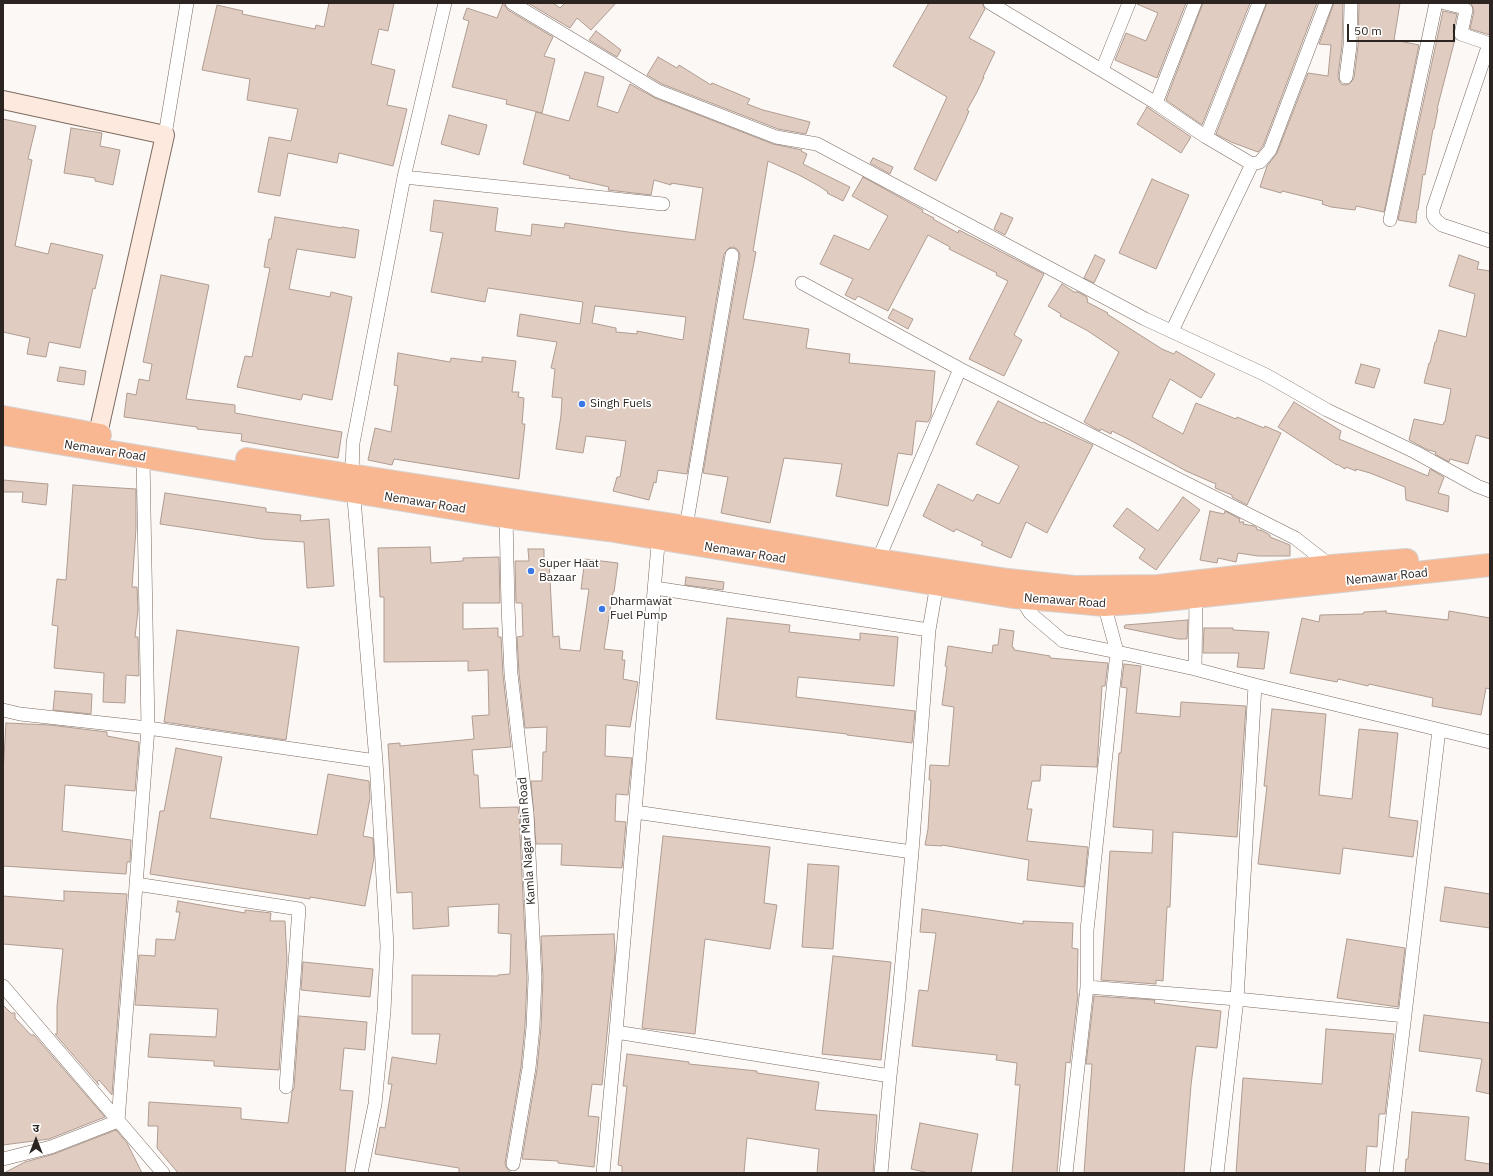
<!DOCTYPE html>
<meta charset="utf-8">
<style>
body{margin:0}
#map{position:relative;width:1493px;height:1176px;overflow:hidden;background:#fcf8f6;font-family:"IBM Plex Sans","Noto Sans Devanagari",sans-serif}
canvas{display:block}
.frame{position:absolute;inset:0;border:4px solid #2c2420;pointer-events:none}
.north{position:absolute;left:16px;top:1120px;width:40px;height:40px;-webkit-text-stroke:3px #fff;paint-order:stroke;rotate:0deg;font-size:11px;font-weight:700;line-height:16px;text-align:center;color:#2c2420}
.north::after{content:'';display:block;margin:auto;width:14px;height:18px;background:#2c2420;clip-path:polygon(50% 0,100% 100%,50% 72%,0 100%)}
.scale{position:absolute;left:1347px;top:24px;width:108px;height:18px;box-sizing:border-box;border:2px solid #2c2420;border-top:0;padding-left:5px;font-size:12px;line-height:14px;white-space:nowrap;color:#2c2420;-webkit-text-stroke:3px #fff;paint-order:stroke}
</style>
<div id="map">
<canvas width="1493" height="1176"></canvas>
<div class="frame"></div>
<div class="north">उ</div>
<div class="scale">50 m</div>
</div>
<script>
const c = document.querySelector('canvas').getContext('2d');
c.lineJoin = 'round';
function fillPath(path, color) { c.fillStyle = color; c.fill(path, 'evenodd'); }
const shape = rows => new Path2D(rows.map(r => 'M' + r).join(''));
function trace(path, color, width, dash) { c.strokeStyle = color; c.lineWidth = width; c.lineCap = dash ? 'butt' : 'round'; c.setLineDash(dash || []); c.stroke(path); }
function write(font, color, halo, rows, align = 'center') {
  c.font = font + ' "IBM Plex Sans",sans-serif'; c.lineWidth = 3.5; c.setLineDash([]); c.textBaseline = 'middle'; c.strokeStyle = halo; c.fillStyle = color; for (const [text, x, y, turn = 0] of rows) {
    c.save(); c.translate(x, y); c.rotate((+turn || 0) * Math.PI / 180); c.textAlign = isNaN(turn) ? turn : align; if (halo) c.strokeText(text, 0, 0); c.fillText(text, 0, 0); c.restore();
  }
}
const building = shape([
 [329,3,394,3,388,31,379,29,371,64,395,70,387,105,407,109,393,166,339,153,337,163,288,153,280,196,258,192,269,137,291,141,298,109,247,100,250,79,202,70,217,5,243,11,242,14,315,29,316,25,324,27,329,3],
 [503,3,508,10,553,37,544,56,555,59,542,113,506,104,507,100,452,87,469,21,463,19,467,8,497,18,503,3],
 [528,3,553,3,560,8,565,3,616,3,591,30,577,18,570,28,528,3],
 [929,3,982,3,985,9,969,38,995,52,983,77,984,77,977,92,967,110,969,111,965,121,936,181,914,169,947,97,893,66,929,3],
 [1137,3,1186,3,1157,78,1115,60,1126,33,1146,41,1158,13,1137,4,1137,3],
 [1203,3,1250,3,1202,125,1166,100,1203,3],
 [1267,3,1317,3,1263,146,1258,152,1231,142,1216,134,1267,3],
 [1334,3,1343,3,1342,45,1338,76,1339,80,1341,84,1345,85,1349,84,1354,78,1358,46,1359,3,1400,3,1394,40,1419,45,1384,212,1356,206,1355,210,1331,207,1322,204,1323,201,1282,191,1281,193,1260,187,1267,166,1277,153,1308,73,1328,76,1331,45,1319,44,1334,3],
 [1471,3,1490,3,1490,35,1470,29,1474,11,1471,3],
 [1443,11,1457,14,1453,32,1455,39,1437,109,1438,109,1434,129,1433,129,1425,175,1423,174,1418,210,1417,210,1416,223,1398,220,1443,11],
 [596,31,621,50,617,57,589,40,596,31],
 [658,57,677,68,679,65,711,85,712,83,750,99,747,104,763,110,810,122,806,134,778,129,662,84,647,75,658,57],
 [585,72,604,77,597,106,618,113,630,84,655,98,773,144,802,150,801,151,807,154,803,164,850,187,843,201,827,193,828,192,819,186,799,175,768,161,753,251,756,252,743,319,809,329,806,348,850,354,849,363,935,371,931,416,928,422,916,421,912,455,898,453,888,506,836,496,842,464,784,458,770,523,721,513,728,477,703,473,740,256,739,252,737,249,733,247,729,248,724,254,687,474,658,470,656,483,654,482,649,500,613,491,617,477,620,477,626,441,586,436,583,453,556,449,561,415,562,398,552,397,555,369,551,368,557,342,517,336,520,314,580,324,583,302,488,288,485,302,431,292,443,233,430,231,434,200,498,208,495,231,531,236,532,224,564,228,565,223,628,232,695,240,703,188,671,183,671,185,654,180,651,195,608,190,609,187,569,178,570,176,523,164,536,112,569,121,585,72],
 [595,306,686,317,683,340,637,331,637,334,616,332,616,328,592,323,595,306],
 [1147,107,1191,137,1181,153,1137,124,1147,107],
 [449,115,487,125,479,155,441,144,449,115],
 [3,119,36,126,28,159,32,160,15,246,48,254,51,243,103,255,95,289,93,288,80,348,49,342,46,357,27,354,30,338,3,332,3,119],
 [71,128,102,133,100,146,120,150,113,185,95,181,95,178,64,173,71,128],
 [873,158,893,167,890,174,870,163,873,158],
 [863,177,923,210,922,212,934,218,933,219,958,233,959,230,1044,274,1014,335,1022,340,1004,376,969,359,1008,281,996,275,997,273,949,249,950,247,928,235,888,311,858,296,855,300,845,295,853,279,820,264,834,235,869,250,888,216,852,196,863,177],
 [1152,179,1189,195,1156,269,1119,253,1152,179],
 [1001,213,1013,218,1005,235,994,229,1001,213],
 [275,217,342,228,342,227,359,230,355,258,297,249,289,289,330,297,331,292,352,297,332,400,303,394,301,400,237,387,245,356,252,357,270,268,264,267,269,239,271,239,275,217],
 [1095,255,1105,260,1094,283,1084,278,1095,255],
 [1459,255,1479,262,1477,269,1490,271,1490,439,1476,435,1468,464,1450,459,1449,462,1435,454,1436,452,1428,450,1409,440,1414,419,1443,425,1444,422,1445,422,1451,389,1424,383,1429,363,1430,363,1435,342,1436,342,1439,330,1466,337,1475,294,1449,286,1459,255],
 [161,275,209,285,186,399,235,405,235,413,342,432,338,458,241,441,242,434,197,429,197,427,124,417,127,393,136,395,139,379,149,381,152,364,143,362,161,275],
 [1062,284,1074,292,1078,292,1087,297,1087,299,1088,300,1087,302,1108,313,1107,314,1162,349,1174,354,1176,351,1215,374,1201,398,1170,379,1152,417,1183,434,1196,403,1236,419,1237,417,1264,428,1265,426,1281,433,1247,505,1232,497,1232,495,1215,488,1216,484,1186,471,1130,440,1112,431,1111,434,1101,429,1100,431,1084,422,1119,352,1088,331,1060,316,1061,314,1048,306,1062,284],
 [893,309,913,319,908,329,888,318,893,309],
 [398,353,450,362,451,358,482,362,482,357,516,361,512,392,519,392,518,397,524,398,522,424,525,424,519,479,394,459,392,465,368,460,375,428,391,432,398,386,394,385,398,353],
 [1361,364,1380,369,1374,388,1355,383,1361,364],
 [60,367,86,371,84,385,57,381,60,367],
 [998,401,1042,423,1043,422,1093,445,1047,533,1026,522,1011,558,981,545,983,542,956,529,954,532,923,516,938,484,973,501,977,494,999,504,1019,466,976,444,998,401],
 [1294,402,1341,431,1339,439,1428,476,1430,469,1444,477,1438,493,1449,496,1448,512,1406,500,1405,487,1370,473,1356,469,1356,471,1346,467,1345,469,1337,464,1337,465,1278,427,1294,402],
 [3,480,48,484,46,505,22,502,23,492,3,492,3,480],
 [73,485,136,489,136,528,132,587,137,587,138,610,135,637,138,637,139,676,126,675,125,703,103,702,104,673,54,668,58,626,52,625,57,579,66,580,73,485],
 [165,493,266,508,266,512,301,515,300,521,329,519,334,586,307,588,304,542,262,539,160,524,165,493],
 [1183,497,1200,510,1156,570,1139,558,1145,549,1113,526,1127,508,1158,531,1183,497],
 [1210,511,1224,514,1225,511,1240,519,1239,522,1244,522,1243,524,1254,526,1257,528,1257,530,1261,530,1270,535,1270,537,1290,545,1290,556,1258,556,1238,553,1236,562,1218,558,1217,563,1200,560,1210,511],
 [430,547,431,563,463,561,463,558,499,557,500,603,463,603,463,629,498,628,498,637,501,637,503,675,511,747,472,750,474,775,478,775,480,808,518,807,519,814,527,978,525,1026,521,1067,505,1163,506,1167,511,1173,459,1173,459,1168,375,1154,380,1127,385,1128,392,1084,388,1084,392,1057,436,1064,440,1034,412,1034,412,975,498,976,498,975,510,974,511,934,498,933,499,904,448,907,449,926,413,929,412,892,397,893,388,744,400,743,400,746,474,739,472,716,489,715,488,670,468,671,468,661,384,662,384,597,380,597,378,548,430,547],
 [528,549,544,549,544,560,549,560,553,637,559,636,560,649,580,651,589,589,581,589,585,559,618,563,614,592,613,592,604,649,623,651,622,660,625,660,623,679,638,682,630,727,606,725,605,756,632,758,628,795,616,794,615,821,626,822,622,868,561,865,562,844,536,844,531,781,542,781,543,752,546,752,547,727,525,728,519,673,517,637,523,636,522,603,516,603,515,561,529,561,528,549],
 [686,577,724,582,723,590,685,585,686,577],
 [1386,611,1386,613,1448,620,1449,611,1490,618,1490,689,1486,688,1481,715,1432,706,1433,698,1369,684,1368,686,1338,679,1337,682,1290,673,1302,618,1319,622,1320,615,1363,614,1364,612,1386,611],
 [727,618,790,625,789,632,860,640,860,633,898,637,894,686,798,677,796,697,915,711,912,743,847,735,847,734,716,719,727,618],
 [1188,620,1187,639,1178,639,1124,628,1125,625,1188,620],
 [1204,628,1233,628,1233,630,1269,632,1264,669,1237,667,1239,653,1203,653,1204,628],
 [1000,629,1014,631,1012,647,1014,648,1014,650,1050,656,1050,658,1108,663,1105,686,1102,686,1097,767,1041,765,1040,781,1032,781,1027,809,1032,809,1027,841,1088,847,1084,887,1027,880,1029,860,942,845,942,846,925,845,928,829,931,780,929,780,930,765,949,766,954,707,942,705,947,667,945,666,948,646,992,653,993,645,998,645,1000,629],
 [177,630,299,647,286,740,164,722,177,630],
 [1124,664,1141,666,1136,713,1180,717,1181,702,1246,706,1237,837,1173,832,1170,907,1167,907,1163,981,1156,980,1156,984,1101,980,1110,851,1152,853,1153,830,1113,827,1119,753,1121,753,1127,688,1121,687,1124,664],
 [55,691,92,694,91,714,53,710,55,691],
 [1272,709,1326,714,1319,795,1352,799,1359,729,1398,733,1389,817,1418,821,1413,857,1343,848,1340,874,1258,864,1267,786,1264,786,1272,709],
 [6,723,50,725,107,732,107,736,139,742,135,791,65,785,62,831,131,840,130,862,127,862,126,874,3,866,3,773,6,723],
 [176,748,222,757,210,818,317,835,328,774,369,781,370,798,363,836,373,838,374,858,365,906,310,897,310,899,150,874,160,811,164,811,176,748],
 [663,836,770,847,764,903,777,905,770,949,705,939,695,1034,642,1028,663,836],
 [808,864,839,866,833,949,802,947,808,864],
 [1445,887,1490,894,1490,928,1440,921,1445,887],
 [64,891,127,894,112,1095,99,1080,97,1082,99,1085,55,1034,57,1034,57,1006,63,949,3,944,3,896,64,901,64,891],
 [178,901,245,913,245,910,271,913,270,921,285,921,287,960,279,1070,214,1066,214,1061,148,1057,150,1034,216,1037,218,1009,135,1005,139,955,155,956,156,939,175,940,180,912,176,912,178,901],
 [922,909,1023,924,1023,921,1073,923,1072,948,1078,949,1077,993,1078,994,1070,1063,1066,1062,1057,1173,1012,1173,1020,1085,1015,1085,1017,1063,996,1060,997,1055,912,1046,919,990,928,991,936,933,920,932,922,909],
 [614,934,615,953,602,1085,592,1084,588,1116,599,1117,594,1167,558,1163,558,1161,522,1159,537,1069,541,1028,543,978,541,936,614,934],
 [1347,939,1405,948,1398,1007,1337,998,1347,939],
 [833,956,891,962,881,1060,822,1054,833,956],
 [303,962,373,969,370,997,301,990,303,962],
 [1094,996,1155,1000,1154,1003,1221,1011,1217,1048,1196,1046,1191,1085,1184,1173,1084,1173,1092,1064,1086,1064,1094,996],
 [3,1005,11,1013,15,1013,15,1018,31,1035,34,1035,105,1117,49,1139,3,1145,3,1005],
 [1424,1015,1490,1023,1490,1094,1476,1091,1482,1059,1419,1051,1424,1015],
 [299,1016,367,1022,365,1050,344,1048,340,1090,353,1091,345,1173,178,1173,157,1148,158,1126,148,1126,149,1102,241,1108,241,1119,288,1123,292,1092,294,1088,299,1016],
 [1326,1029,1394,1034,1385,1114,1379,1114,1377,1147,1367,1146,1365,1173,1236,1173,1243,1078,1322,1084,1326,1029],
 [627,1054,689,1062,689,1064,757,1071,757,1073,819,1082,815,1110,877,1115,873,1173,817,1173,819,1149,747,1138,744,1173,622,1173,622,1166,618,1165,627,1086,623,1086,627,1054],
 [1412,1112,1469,1117,1465,1160,1490,1164,1490,1173,1405,1173,1406,1159,1408,1159,1412,1112],
 [920,1123,978,1134,971,1173,929,1173,911,1169,920,1123],
 [116,1130,127,1143,142,1173,4,1173,25,1162,54,1154,116,1130]
]);
fillPath(building, '#e0ccc0');
trace(building, '#b09c91', 1);
const street = shape([
 [512,3,658,91,776,137,817,144,1145,319,1266,375,1327,410,1415,452,1477,486,1490,491],
 [990,3,1156,103,1206,137,1252,164,1260,162,1270,150,1326,3],
 [1445,3,1461,7,1466,10,1461,34,1490,44],
 [1489,44,1433,209,1433,215,1435,219,1442,225,1490,241],
 [1102,70,1129,3],
 [1346,77,1350,46,1351,3],
 [1156,103,1195,3],
 [165,135,187,3],
 [1206,137,1259,3],
 [404,177,663,204],
 [1390,220,1436,3],
 [802,283,960,369,1295,538,1331,566],
 [1172,331,1252,164],
 [506,517,508,606,511,674,527,813,535,978,533,1027,529,1068,513,1164],
 [686,527,732,255],
 [878,560,960,369],
 [655,588,929,630],
 [1022,595,1021,598,1030,613,1063,641,1117,652,1087,930,1087,987,1066,1173],
 [1103,600,1117,652,1195,669,1255,685,1490,742],
 [1195,669,1196,598],
 [1255,685,1237,999,1405,1016],
 [3,710,20,714,148,728,143,457],
 [635,812,912,852],
 [136,884,299,909,286,1087],
 [3,986,163,1173],
 [1087,987,1237,999,1217,1173],
 [616,1032,659,533],
 [890,1076,898,1005,912,852,929,630,938,578],
 [3,1159,51,1147,118,1121,148,728,376,761],
 [361,1173,375,1104,384,1011,387,946,376,761,352,475,353,443,404,177,445,3],
 [603,1173,616,1032,890,1076,881,1173],
 [1386,1173,1439,730]
]);
const secondary = shape([
 [3,100,165,135,95,447]
]);
const highway = shape([
 [3,417,100,435],
 [3,434,506,517,608,530,1013,597,1061,601,1104,605,1147,602,1490,565],
 [247,459,686,527,878,560,1008,580,1074,587,1158,586,1331,566,1407,560]
]);
trace(street, '#7d6b60', 14);
trace(secondary, '#7d6b60', 20);
trace(highway, '#d5d3d2', 24);
trace(street, '#fff', 13);
trace(secondary, '#fde9de', 18);
trace(highway, '#f8b791', 22);
for (const [x, y, r, color] of [
 [582,404,4,"#3a78e7"],
 [531,571,4,"#3a78e7"],
 [602,609,4,"#3a78e7"]
]) { const dot = new Path2D(); dot.arc(x, y, r, 0, 2 * Math.PI); c.fillStyle = color; c.fill(dot); trace(dot, '#fff', 1.5); }
write('12px', '#2c2420', '#fff', [
 ["Singh Fuels",590,404],
 ["Super Haat",539,564],
 ["Bazaar",539,578],
 ["Dharmawat",610,602],
 ["Fuel Pump",610,616]
], 'left');
write('12px', '#2c2420', '#fff', [
 ["Nemawar Road",105,451,9],
 ["Nemawar Road",425,503,9],
 ["Nemawar Road",745,553,9],
 ["Nemawar Road",1387,577,-6],
 ["Nemawar Road",1065,601,4],
 ["Kamla Nagar Main Road",527,841,-94]
]);
</script>
